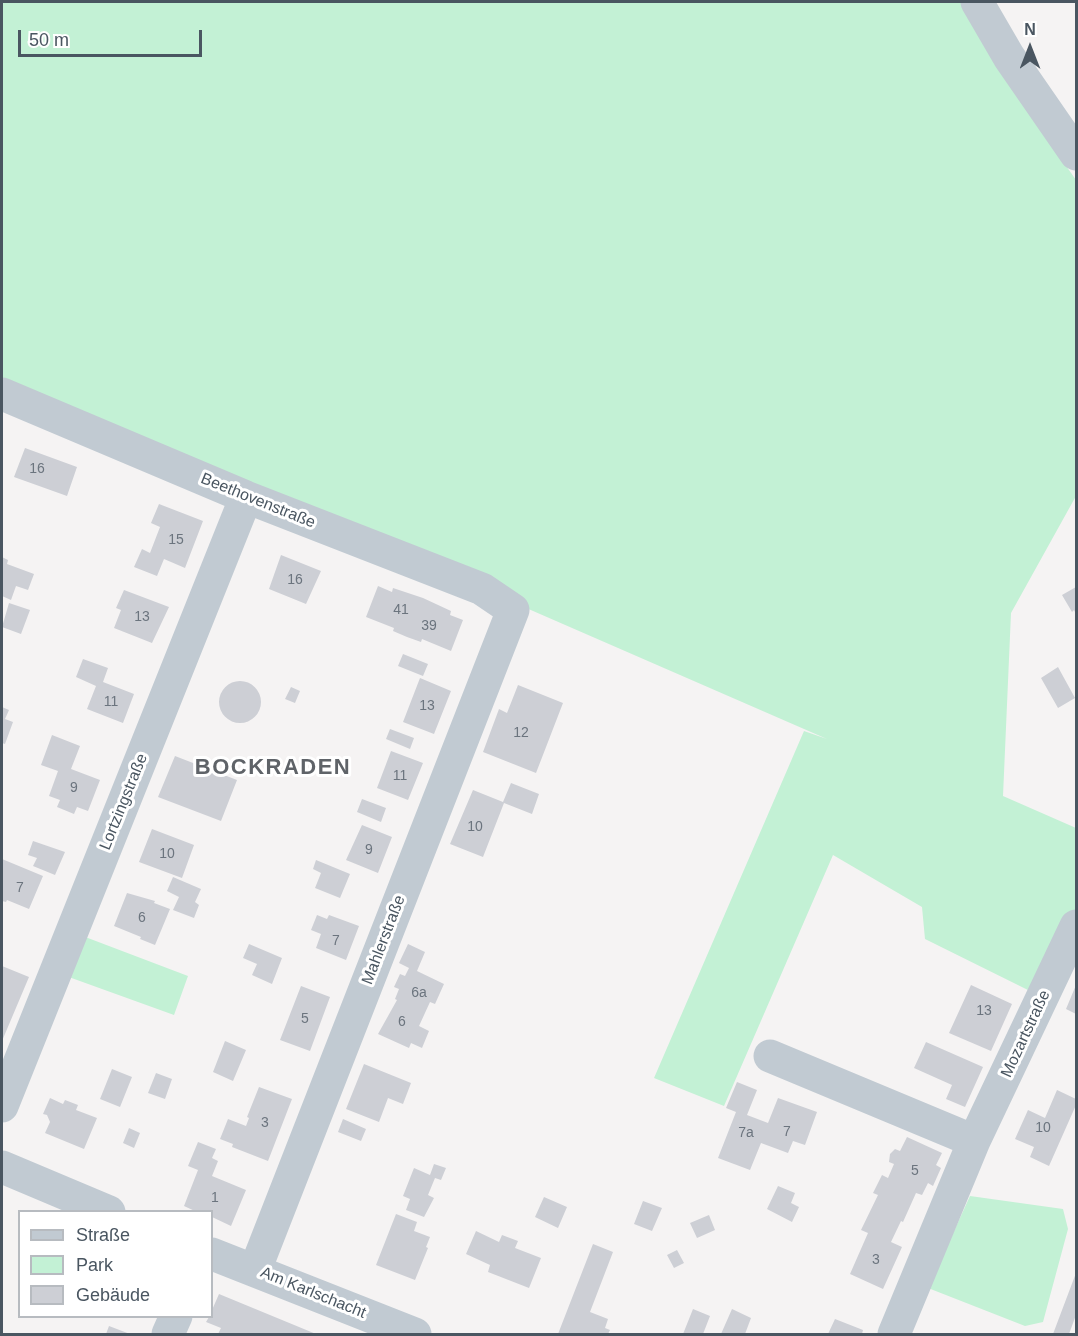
<!DOCTYPE html>
<meta charset="utf-8">
<style>
body{margin:0}
#map{position:relative;width:1078px;height:1336px;overflow:hidden;background:#f5f3f3;font-family:Arial,sans-serif}
canvas{display:block}
.frame{position:absolute;inset:0;border:3px solid #4a5661;pointer-events:none}
.legend{position:absolute;left:18px;top:1210px;width:195px;height:108px;box-sizing:border-box;background:#fff;border:2px solid #b7bbc0;margin:0;padding:8px 10px;list-style:none;font-size:18px;color:#4a5661}
.legend li{display:flex;align-items:center;gap:12px;height:30px}
.legend b{width:30px;border:2px solid #b7bbc0}
.north{position:absolute;left:1000px;top:18px;width:60px;height:60px;-webkit-text-stroke:4px #fff;paint-order:stroke;rotate:0deg;font-size:16px;font-weight:700;line-height:24px;text-align:center;color:#4a5661}
.north::after{content:'';display:block;margin:auto;width:21px;height:27px;background:#4a5661;clip-path:polygon(50% 0,100% 100%,50% 72%,0 100%)}
.scale{position:absolute;left:18px;top:30px;width:184px;height:27px;box-sizing:border-box;border:3px solid #4a5661;border-top:0;padding-left:8px;font-size:18px;line-height:21px;white-space:nowrap;color:#4a5661;-webkit-text-stroke:4px #fff;paint-order:stroke}
</style>
<div id="map">
<canvas width="1078" height="1336"></canvas>
<div class="frame"></div>
<ul class="legend">
<li><b style="height:8px;background:#c1cad2"></b>Straße</li>
<li><b style="height:16px;background:#c3f1d5"></b>Park</li>
<li><b style="height:16px;background:#cdcfd5"></b>Gebäude</li>
</ul>
<div class="north">N</div>
<div class="scale">50 m</div>
</div>
<script>
const c = document.querySelector('canvas').getContext('2d');
c.lineJoin = 'round';
function fillPath(path, color) { c.fillStyle = color; c.fill(path, 'evenodd'); }
const shape = rows => new Path2D(rows.map(r => 'M' + r).join(''));
function trace(path, color, width, dash) { c.strokeStyle = color; c.lineWidth = width; c.lineCap = dash ? 'butt' : 'round'; c.setLineDash(dash || []); c.stroke(path); }
function write(font, color, halo, rows, align = 'center') {
  c.font = font + ' Arial,sans-serif'; c.lineWidth = 6; c.setLineDash([]); c.textBaseline = 'middle'; c.strokeStyle = halo; c.fillStyle = color; for (const [text, x, y, turn = 0] of rows) {
    c.save(); c.translate(x, y); c.rotate((+turn || 0) * Math.PI / 180); c.textAlign = isNaN(turn) ? turn : align; if (halo) c.strokeText(text, 0, 0); c.fillText(text, 0, 0); c.restore();
  }
}
fillPath(shape([
 [2,2,965,2,1006,80,1076,180,1076,496,1011,613,1003,796,1076,828,1076,917,1032,992,925,939,922,907,833,855,724,1106,654,1078,804,731,827,739,517,604,2,385],
 [80,935,188,976,174,1015,66,976],
 [970,1196,1063,1209,1068,1229,1043,1322,1025,1326,928,1288]
]), '#c3f1d5');
fillPath(shape([
 [25,448,77,467,67,496,14,477],
 [159,504,203,521,185,568,164,559,157,576,134,567,142,549,150,553,160,527,151,523],
 [281,555,321,571,306,604,269,589],
 [2,557,8,560,7,564,34,574,28,590,16,586,11,600,2,596],
 [378,586,392,592,393,588,423,598,451,611,450,615,463,620,451,651,422,639,421,642,407,637,393,631,394,628,366,617],
 [1076,587,1076,614,1074,610,1072,612,1062,595],
 [124,590,169,607,152,643,114,628,121,610,116,608],
 [9,603,30,610,21,634,2,627],
 [403,654,428,664,423,676,398,666],
 [83,659,108,668,103,682,134,694,123,723,87,709,96,686,76,677],
 [1058,667,1075,698,1058,708,1041,678],
 [420,678,451,691,434,734,403,722],
 '219 702a21 21 0 1 1 42 0a21 21 0 1 1-42 0Z',
 [518,685,563,703,536,773,483,752,499,709,507,713],
 [291,687,300,691,295,703,285,699],
 [2,707,9,710,5,719,13,722,5,744,2,743],
 [390,729,414,738,410,749,386,739],
 [52,735,80,746,71,769,100,780,88,811,77,807,74,814,57,807,60,800,49,796,58,771,41,765],
 [391,751,423,763,408,800,377,788],
 [175,756,237,780,221,821,158,797],
 [511,783,539,794,532,814,504,803,483,857,450,844,473,790,503,802],
 [362,799,386,808,381,822,357,812],
 [362,825,392,837,378,873,346,860],
 [152,829,194,845,182,878,139,862],
 [33,841,65,852,55,875,33,866,37,858,28,855],
 [2,859,43,876,29,909,7,900,6,902,2,901],
 [316,860,350,874,340,898,315,888,321,873,313,869],
 [173,877,201,889,195,902,199,905,194,918,173,910,179,897,167,891],
 [127,893,155,901,154,903,170,909,155,945,140,939,141,937,114,926],
 [317,915,327,919,329,915,359,926,346,960,316,948,321,934,311,930],
 [249,944,282,958,272,984,252,975,257,964,243,958],
 [408,944,425,952,417,971,444,984,435,1004,430,1002,419,1026,429,1031,422,1048,411,1043,409,1048,378,1034,397,1000,395,999,399,989,394,987,400,974,405,976,409,968,399,963],
 [2,966,29,977,2,1041],
 [971,985,1012,1004,991,1051,949,1033],
 [1076,985,1076,1014,1066,1009],
 [301,986,330,997,310,1051,280,1040],
 [225,1041,246,1050,233,1081,213,1072],
 [926,1042,983,1067,965,1107,946,1099,952,1085,914,1068],
 [364,1064,411,1083,403,1104,388,1098,379,1122,346,1109],
 [112,1069,132,1077,120,1107,100,1099],
 [156,1073,172,1079,165,1099,148,1093],
 [737,1082,757,1090,747,1115,768,1123,778,1098,817,1112,805,1145,793,1141,788,1153,761,1143,750,1170,718,1158,736,1112,726,1108],
 [259,1087,292,1099,268,1161,232,1147,233,1144,220,1139,228,1119,246,1126,249,1118,247,1117],
 [1057,1090,1076,1099,1076,1105,1049,1166,1030,1157,1034,1147,1015,1139,1028,1110,1045,1118],
 [50,1098,63,1104,65,1100,78,1105,76,1110,97,1118,84,1149,45,1133,50,1122,47,1115,43,1114],
 [343,1119,366,1129,361,1141,338,1132],
 [129,1128,140,1133,134,1148,123,1143],
 [907,1137,942,1153,936,1165,941,1168,933,1186,928,1183,922,1195,916,1193,903,1222,901,1221,891,1242,902,1247,883,1289,850,1274,868,1233,861,1230,878,1195,873,1193,882,1175,888,1178,894,1164,889,1162,890,1154,895,1149,900,1151],
 [198,1142,216,1149,212,1158,218,1161,212,1176,246,1190,231,1226,212,1217,212,1212,197,1212,184,1206,198,1170,188,1166],
 [434,1164,446,1168,441,1180,435,1178,428,1195,434,1198,424,1217,406,1210,410,1199,403,1196,414,1168,430,1175],
 [778,1186,795,1193,791,1203,799,1207,792,1222,767,1209],
 [544,1197,567,1207,558,1228,535,1217],
 [643,1201,662,1208,652,1231,634,1224],
 [396,1214,417,1222,414,1231,430,1237,426,1247,428,1248,415,1280,376,1265],
 [709,1215,715,1230,697,1238,690,1223],
 [476,1231,499,1242,502,1235,518,1241,515,1248,541,1258,529,1288,488,1272,490,1265,466,1254],
 [593,1244,613,1252,590,1312,608,1319,605,1328,610,1330,608,1334,558,1334],
 [677,1250,684,1263,674,1268,667,1255],
 [1076,1273,1076,1315,1069,1334,1053,1334],
 [219,1294,316,1334,218,1334,221,1328,206,1322,209,1317,212,1317,212,1310],
 [693,1309,710,1316,703,1334,683,1334],
 [732,1309,751,1318,745,1334,721,1334],
 [835,1319,863,1330,862,1334,828,1334],
 [109,1326,130,1334,106,1334]
]), '#cdcfd5');
trace(shape([
 [977,2,1009,57,1076,154],
 [2,394,246,497,482,589,513,610,255,1270],
 [770,1056,974,1141],
 [2,1106,246,497],
 [2,1167,109,1212],
 [212,1254,415,1334],
 [168,1334,176,1316],
 [894,1334,974,1141,1076,926]
]), '#c1cad2', 33);
write('14px', '#6b747e', null, [
 ["16",37,469],
 ["15",176,540],
 ["16",295,580],
 ["41",401,610],
 ["13",142,617],
 ["39",429,626],
 ["11",111,702],
 ["13",427,706],
 ["12",521,733],
 ["11",400,776],
 ["9",74,788],
 ["10",475,827],
 ["9",369,850],
 ["10",167,854],
 ["7",20,888],
 ["6",142,918],
 ["7",336,941],
 ["6a",419,993],
 ["13",984,1011],
 ["5",305,1019],
 ["6",402,1022],
 ["3",265,1123],
 ["10",1043,1128],
 ["7",787,1132],
 ["7a",746,1133],
 ["5",915,1171],
 ["1",215,1198],
 ["3",876,1260]
]);
write('16px', '#4a5661', '#fff', [
 ["Beethovenstraße",258,501,22],
 ["Lortzingstraße",124,802,-68],
 ["Mahlerstraße",384,940,-69],
 ["Mozartstraße",1026,1034,-65],
 ["Am Karlschacht",313,1293,22]
]);
c.letterSpacing = '1.5px';
write('bold 22px', '#5f6368', '#fff', [
 ["BOCKRADEN",273,768]
]);
c.letterSpacing = '0px';
</script>
